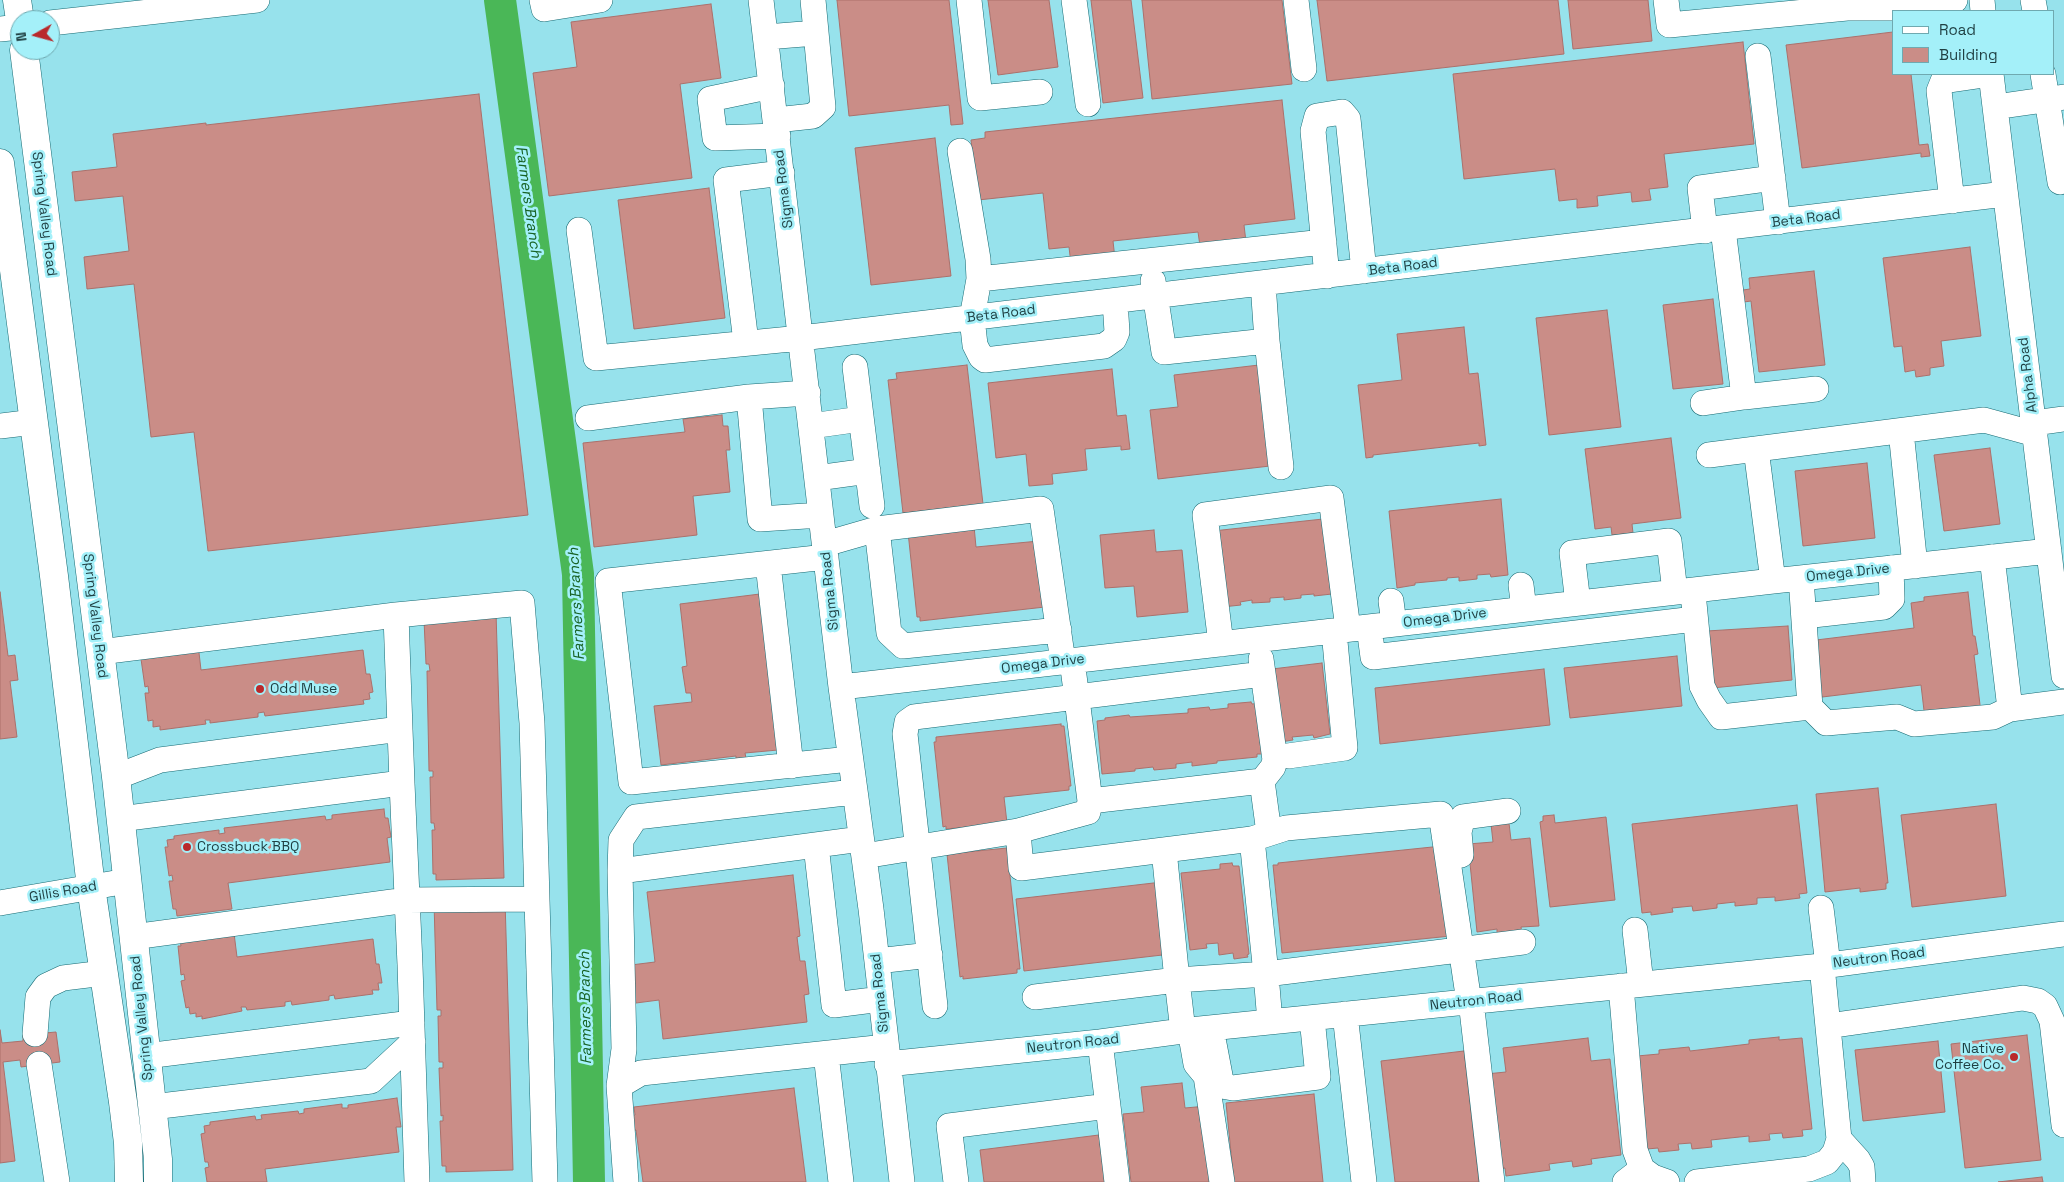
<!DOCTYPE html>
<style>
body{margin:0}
#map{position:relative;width:2064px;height:1182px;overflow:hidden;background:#97e2ec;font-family:"Space Grotesk",sans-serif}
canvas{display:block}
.legend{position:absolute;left:1892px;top:10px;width:162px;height:65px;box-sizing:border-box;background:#a4f0f9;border:1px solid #6fa9b0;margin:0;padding:6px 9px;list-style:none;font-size:15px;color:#1f3f42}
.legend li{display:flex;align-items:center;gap:10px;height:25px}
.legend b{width:25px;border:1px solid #6fa9b0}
.north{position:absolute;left:10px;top:10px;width:50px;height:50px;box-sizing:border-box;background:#a4f0f9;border:1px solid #6fa9b0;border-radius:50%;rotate:263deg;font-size:14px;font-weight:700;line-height:20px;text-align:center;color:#1f3f42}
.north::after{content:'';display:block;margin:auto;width:18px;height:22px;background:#b9292b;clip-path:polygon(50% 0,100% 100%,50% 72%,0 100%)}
</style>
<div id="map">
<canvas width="2064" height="1182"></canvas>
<ul class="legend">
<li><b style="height:6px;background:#fff"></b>Road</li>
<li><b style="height:14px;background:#ca8d87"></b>Building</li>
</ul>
<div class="north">N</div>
</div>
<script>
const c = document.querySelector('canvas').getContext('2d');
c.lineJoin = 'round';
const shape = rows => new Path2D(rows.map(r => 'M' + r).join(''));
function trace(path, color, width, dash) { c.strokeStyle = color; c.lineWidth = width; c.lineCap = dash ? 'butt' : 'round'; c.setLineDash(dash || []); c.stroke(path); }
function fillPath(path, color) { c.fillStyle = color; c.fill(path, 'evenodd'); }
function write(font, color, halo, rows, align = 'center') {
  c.font = font + ' "Space Grotesk",sans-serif'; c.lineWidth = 5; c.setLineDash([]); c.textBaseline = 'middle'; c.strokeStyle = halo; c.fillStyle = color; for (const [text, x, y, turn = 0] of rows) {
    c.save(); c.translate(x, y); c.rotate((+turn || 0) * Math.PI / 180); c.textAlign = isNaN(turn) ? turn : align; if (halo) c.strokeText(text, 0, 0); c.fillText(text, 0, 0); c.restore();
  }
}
trace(shape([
 [500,0,578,574,589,1182]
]), '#4ab757', 32);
const building = shape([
 [837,0,949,0,963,124,951,125,949,105,849,116,837,0],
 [988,0,1049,0,1058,67,998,75,988,0],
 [1091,0,1131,0,1143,98,1103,103,1091,0],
 [1142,0,1282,0,1292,84,1152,99,1142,0],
 [1317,0,1558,0,1564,54,1327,81,1317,0],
 [1568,0,1648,0,1652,41,1573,49,1568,0],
 [711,4,721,78,680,84,692,178,549,196,533,73,577,67,571,22,711,4],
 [1893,32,1893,74,1911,74,1919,145,1928,144,1930,156,1921,157,1921,153,1802,168,1786,45,1893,32],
 [1743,42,1754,144,1664,154,1668,187,1649,189,1651,200,1632,202,1631,192,1597,196,1598,206,1577,208,1577,199,1559,201,1555,169,1464,179,1453,74,1743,42],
 [479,94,528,515,208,551,194,432,151,437,134,284,87,289,84,257,129,251,123,196,75,201,72,172,117,167,113,134,206,123,206,125,479,94],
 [1282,100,1295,219,1244,225,1246,242,1200,246,1198,232,1113,241,1115,259,1071,264,1069,247,1049,249,1043,193,978,200,971,140,985,138,985,132,1282,100],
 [935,138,951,276,871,285,855,148,935,138],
 [709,188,725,318,634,329,618,200,709,188],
 [1970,247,1981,336,1941,341,1944,366,1930,368,1930,375,1916,377,1915,370,1905,372,1902,346,1894,347,1883,258,1970,247],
 [1814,271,1825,365,1759,372,1751,301,1744,302,1743,290,1750,289,1749,278,1814,271],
 [1713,299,1723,384,1673,389,1663,305,1713,299],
 [1607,310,1621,427,1549,435,1536,318,1607,310],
 [1464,327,1469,374,1478,373,1486,445,1479,446,1479,443,1373,455,1373,457,1366,458,1358,385,1402,380,1397,334,1464,327],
 [967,365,983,504,903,513,888,380,897,379,896,373,967,365],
 [1259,365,1270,466,1158,479,1150,410,1178,407,1174,375,1259,365],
 [1112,369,1117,416,1126,415,1130,449,1121,450,1121,446,1085,449,1087,470,1052,474,1053,484,1029,486,1026,454,996,458,988,383,1112,369],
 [722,415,723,426,728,426,730,450,726,450,730,492,693,496,697,535,594,547,583,443,685,432,683,419,722,415],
 [1671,438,1681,518,1632,524,1633,533,1612,535,1611,527,1595,529,1585,449,1671,438],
 [1990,448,2000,524,1944,531,1934,455,1990,448],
 [1867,463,1875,538,1803,546,1795,471,1867,463],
 [1501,499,1508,575,1491,577,1490,574,1477,575,1477,579,1459,581,1459,577,1447,578,1447,580,1415,583,1415,585,1397,588,1389,511,1501,499],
 [1323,519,1332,594,1314,596,1314,594,1301,595,1301,598,1284,600,1284,597,1270,598,1270,602,1252,603,1252,600,1240,602,1241,605,1222,607,1213,531,1323,519],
 [974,526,976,547,1039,541,1045,607,920,621,920,617,917,617,908,532,974,526],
 [1154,530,1156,552,1182,550,1188,612,1137,617,1134,586,1105,588,1100,535,1154,530],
 [0,592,8,656,15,655,18,680,10,681,17,737,0,739,0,592],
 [1968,592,1973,636,1975,636,1978,654,1974,655,1981,713,1925,719,1921,685,1814,698,1808,641,1914,628,1911,603,1924,601,1924,597,1968,592],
 [760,594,778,750,745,753,746,758,736,759,736,756,661,765,654,706,692,702,691,693,686,693,682,667,687,666,680,604,760,594],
 [496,612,504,878,436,880,436,874,433,874,432,830,435,830,434,823,431,823,430,777,433,777,433,771,429,771,427,671,430,671,429,664,426,664,424,620,496,612],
 [1788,626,1792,680,1712,688,1707,631,1788,626],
 [198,644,201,670,363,650,366,674,370,674,373,692,369,693,370,699,363,700,364,704,265,716,264,712,258,713,258,717,210,723,210,720,205,720,206,724,160,730,160,726,153,727,153,720,148,721,145,693,149,693,148,686,145,687,141,659,198,644],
 [1677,656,1682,706,1570,718,1564,668,1677,656],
 [1322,663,1330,734,1314,738,1313,735,1292,737,1293,740,1280,742,1272,669,1322,663],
 [1544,669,1550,725,1380,744,1375,688,1544,669],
 [1251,702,1252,704,1262,703,1266,754,1257,754,1257,757,1217,761,1217,763,1192,766,1192,762,1176,764,1176,768,1154,770,1153,767,1135,769,1135,771,1102,774,1097,721,1105,720,1105,718,1129,715,1130,717,1188,713,1188,709,1209,707,1210,710,1228,708,1228,704,1251,702],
 [1061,724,1061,726,1064,726,1071,786,1069,786,1069,790,1004,797,1007,823,946,829,946,826,943,827,934,742,936,742,936,737,1061,724],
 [1878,788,1888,883,1886,883,1886,889,1860,892,1860,888,1825,892,1816,794,1878,788],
 [1996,804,2006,896,1912,907,1901,815,1996,804],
 [1797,805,1807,893,1799,894,1800,898,1775,901,1775,897,1757,898,1757,904,1735,906,1735,902,1717,904,1717,908,1693,911,1692,906,1672,908,1673,912,1651,915,1651,912,1642,913,1632,824,1797,805],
 [384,809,385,818,388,818,391,837,387,838,390,862,228,883,232,909,177,916,176,909,173,909,169,881,173,881,172,875,169,876,165,847,168,847,167,840,174,839,174,836,219,830,219,834,225,833,224,828,325,816,326,820,332,819,332,815,384,809],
 [1554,815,1555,823,1606,817,1615,900,1550,907,1540,822,1543,821,1543,816,1554,815],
 [1509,823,1511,840,1530,838,1539,926,1521,927,1522,935,1497,937,1497,929,1477,932,1468,844,1493,842,1491,824,1509,823],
 [1442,846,1451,936,1282,953,1273,865,1278,865,1278,863,1442,846],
 [1007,848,1020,969,1017,969,1017,973,963,979,963,976,960,977,947,854,1007,848],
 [1232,863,1233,866,1239,866,1249,954,1247,955,1248,957,1234,959,1233,953,1219,955,1218,943,1206,944,1207,948,1190,950,1181,873,1220,869,1220,864,1232,863],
 [793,875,800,936,797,937,800,961,805,961,809,994,804,995,807,1022,663,1039,659,1000,636,1003,631,965,655,962,647,892,793,875],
 [1162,882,1171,954,1024,971,1016,899,1162,882],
 [505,900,513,1170,446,1172,446,1166,442,1166,440,1121,443,1121,443,1115,441,1116,439,1068,443,1068,443,1062,439,1062,438,1016,441,1016,441,1010,437,1010,434,902,505,900],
 [234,933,237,957,373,939,376,964,379,964,382,983,378,983,379,990,372,990,373,994,335,999,334,995,329,996,329,1000,292,1005,291,1001,285,1002,285,1006,247,1010,246,1007,241,1007,242,1011,202,1019,202,1016,196,1017,196,1013,190,1014,189,1007,186,1008,181,981,185,980,184,974,181,975,178,946,181,946,180,940,234,933],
 [0,1030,2,1043,23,1041,23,1035,56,1032,60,1062,21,1067,20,1060,3,1062,15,1161,0,1163,0,1030],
 [2027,1035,2041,1160,1965,1168,1951,1044,2027,1035],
 [1779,1037,1779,1040,1802,1038,1812,1129,1802,1130,1803,1136,1783,1138,1782,1133,1769,1134,1770,1140,1749,1142,1749,1136,1711,1140,1712,1147,1692,1149,1691,1143,1678,1144,1679,1150,1659,1152,1658,1148,1647,1149,1637,1056,1659,1054,1659,1050,1689,1047,1690,1051,1749,1044,1749,1040,1779,1037],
 [1588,1038,1591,1061,1610,1059,1621,1155,1591,1159,1592,1164,1573,1167,1572,1161,1549,1164,1550,1170,1506,1176,1505,1168,1497,1169,1486,1074,1506,1072,1503,1048,1588,1038],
 [1938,1041,1945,1112,1863,1121,1855,1050,1938,1041],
 [1464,1051,1479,1182,1395,1182,1381,1061,1464,1051],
 [1182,1083,1185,1108,1207,1106,1217,1182,1131,1182,1123,1114,1144,1112,1141,1087,1182,1083],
 [794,1088,806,1182,643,1182,636,1130,629,1131,627,1116,635,1115,634,1107,794,1088],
 [1314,1094,1323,1182,1234,1182,1226,1103,1314,1094],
 [397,1098,401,1127,396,1127,399,1152,265,1169,267,1182,207,1182,205,1168,209,1167,208,1162,205,1162,201,1134,205,1133,204,1126,210,1125,210,1122,255,1116,256,1120,262,1119,261,1115,298,1111,299,1114,304,1113,304,1109,342,1104,342,1108,348,1108,348,1105,397,1098],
 [1099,1135,1105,1182,984,1182,980,1150,1099,1135],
 [2042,1177,2043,1182,1998,1182,2042,1177]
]);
fillPath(building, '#ca8d87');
trace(building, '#ab706b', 1);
const minor = shape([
 [542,0,544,9,600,0],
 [761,0,841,687,871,909,902,1182],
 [969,0,980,98,1040,92],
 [1074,0,1088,104],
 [1296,0,1304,69],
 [1666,0,1669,25,1847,8,1893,8,1955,0],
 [1982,0,1983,11],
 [2033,0,2035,11],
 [50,23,257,0],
 [0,29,20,27],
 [766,37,816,33],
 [1758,56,1778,222],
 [2043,74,2060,182],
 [772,86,710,99,715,138,778,136],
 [1995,107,2064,97],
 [776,120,813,116,823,107,813,0],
 [960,151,978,259,979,279,972,318,975,345,981,357,985,360,1104,346,1114,339,1117,332,1115,301],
 [1952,201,1939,91,1943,81,1991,74,2064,676],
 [1723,229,1744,397,1816,389],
 [579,230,596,358,801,338,2005,194],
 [1705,231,1700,188,1773,178],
 [1327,276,1313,131,1317,116,1342,112,1348,119,1364,271],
 [979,279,1324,242],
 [1153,281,1164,352,1267,341,1263,283],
 [1267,341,1281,467],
 [746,342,726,180,782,173],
 [855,367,872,506],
 [808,393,749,397,760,519,821,515],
 [1703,403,1744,397],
 [588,418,749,397],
 [2034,423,2064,419],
 [0,426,34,422],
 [811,426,861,419],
 [1901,431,1915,566],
 [1756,449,1773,581],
 [1709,455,1984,420,2035,434],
 [817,478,868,471],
 [877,529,889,633,903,646,1059,630],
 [825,544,877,529,1041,509,1063,662],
 [826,557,608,581,631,782,850,759],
 [1992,557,2010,709,2064,702],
 [768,564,791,766],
 [1521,585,1524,609],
 [1391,601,1394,624],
 [1578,603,1572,553,1669,541,1675,592],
 [1694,603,1702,686,1709,700,1721,717,1810,707,1801,578],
 [396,615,522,603,532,723,545,1182],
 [1804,616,1884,607,1892,599,1891,568],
 [1369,627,1373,657,1695,619],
 [1221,644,1205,515,1331,498,1348,629],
 [100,652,396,615,400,729],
 [841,687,1773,581,2049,551],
 [1810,707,1826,723,1897,717,1914,724,1993,717,2010,709],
 [1288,756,1345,748,1334,631],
 [116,777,160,760,400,729,402,783,120,819],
 [1262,781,1269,833],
 [402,783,410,965,417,1182],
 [1090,801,1262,781,1273,767,1275,760,1261,659],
 [1018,831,1088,812,1090,801,1072,660],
 [1252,839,1286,828,1441,814,1469,1002],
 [816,845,834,1005,881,999],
 [1164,850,1252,839,1266,974,1177,980,1183,1031],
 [1461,855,1459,832,1463,817,1508,811],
 [864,856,1018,831,1021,868,1164,850,1177,980,1035,997],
 [620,871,621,840,636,817,854,792],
 [0,903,127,881],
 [1821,908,1828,965],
 [1635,930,1641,984],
 [133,937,407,900,537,899],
 [877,961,930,955],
 [1621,986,1635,1150,1642,1169,1653,1177,1667,1182],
 [1471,1001,1492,1182],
 [935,1006,905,734,907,722,914,717,1263,674],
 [1345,1014,1364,1182],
 [1270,1022,1266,974,1523,942],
 [1828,1026,2023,998,2038,1001,2045,1006,2052,1021,2064,1125],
 [1211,1028,1222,1086,1233,1088,1318,1077,1312,1018],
 [1190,1030,1196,1064,1206,1076,1222,1182],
 [35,1034,38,997,46,986,63,978,104,973],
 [826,1054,841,1182],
 [146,1056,412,1023],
 [39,1064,57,1182],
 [887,1064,1100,1042,1190,1030,1822,966,2064,934],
 [619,1086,624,1049,620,871,861,839],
 [1108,1106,1117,1182],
 [152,1107,371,1081,413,1042],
 [1839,1139,1858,1160,1862,1167,1863,1182],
 [626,1182,619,1086,641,1073,886,1047],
 [956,1182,949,1126,1108,1106,1100,1042],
 [1625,1182,1642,1169],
 [1697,1182,1809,1169,1827,1162,1835,1152,1839,1139,1822,966]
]);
const major = shape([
 [17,0,20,20],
 [24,50,116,777,158,1159,158,1182],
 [0,163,54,576,91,887,123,1102,128,1143,129,1182]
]);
trace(minor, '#166a73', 26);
trace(major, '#166a73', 29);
trace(minor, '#fff', 25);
trace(major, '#fff', 28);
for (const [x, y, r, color] of [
 [260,689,5,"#b9292b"],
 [187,847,5,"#b9292b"],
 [2014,1057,5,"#b9292b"]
]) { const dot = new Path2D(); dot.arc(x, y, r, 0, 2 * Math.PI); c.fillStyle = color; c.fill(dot); trace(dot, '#a4f0f9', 2); }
write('14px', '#1f3f42', '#a4f0f9', [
 ["Sigma Road",784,189,-97],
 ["Spring Valley Road",44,214,83],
 ["Beta Road",1806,219,-7],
 ["Beta Road",1403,267,-7],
 ["Beta Road",1001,314,-7],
 ["Alpha Road",2028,375,-97],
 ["Omega Drive",1848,573,-6],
 ["Sigma Road",830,591,-96],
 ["Spring Valley Road",95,616,83],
 ["Omega Drive",1445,618,-7],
 ["Omega Drive",1043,664,-7],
 ["Gillis Road",63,892,-10],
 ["Neutron Road",1879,958,-7],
 ["Sigma Road",880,993,-96],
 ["Neutron Road",1476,1001,-6],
 ["Spring Valley Road",142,1018,-96],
 ["Neutron Road",1073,1044,-6]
]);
write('14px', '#1f3f42', '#a4f0f9', [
 ["Odd Muse",270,689],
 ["Crossbuck BBQ",197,847],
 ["Native",2004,1049,"right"],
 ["Coffee Co.",2004,1065,"right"]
], 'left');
write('italic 15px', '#186224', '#a4f0f9', [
 ["Farmers Branch",528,202,82],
 ["Farmers Branch",577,604,-93],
 ["Farmers Branch",586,1008,-91]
]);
</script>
